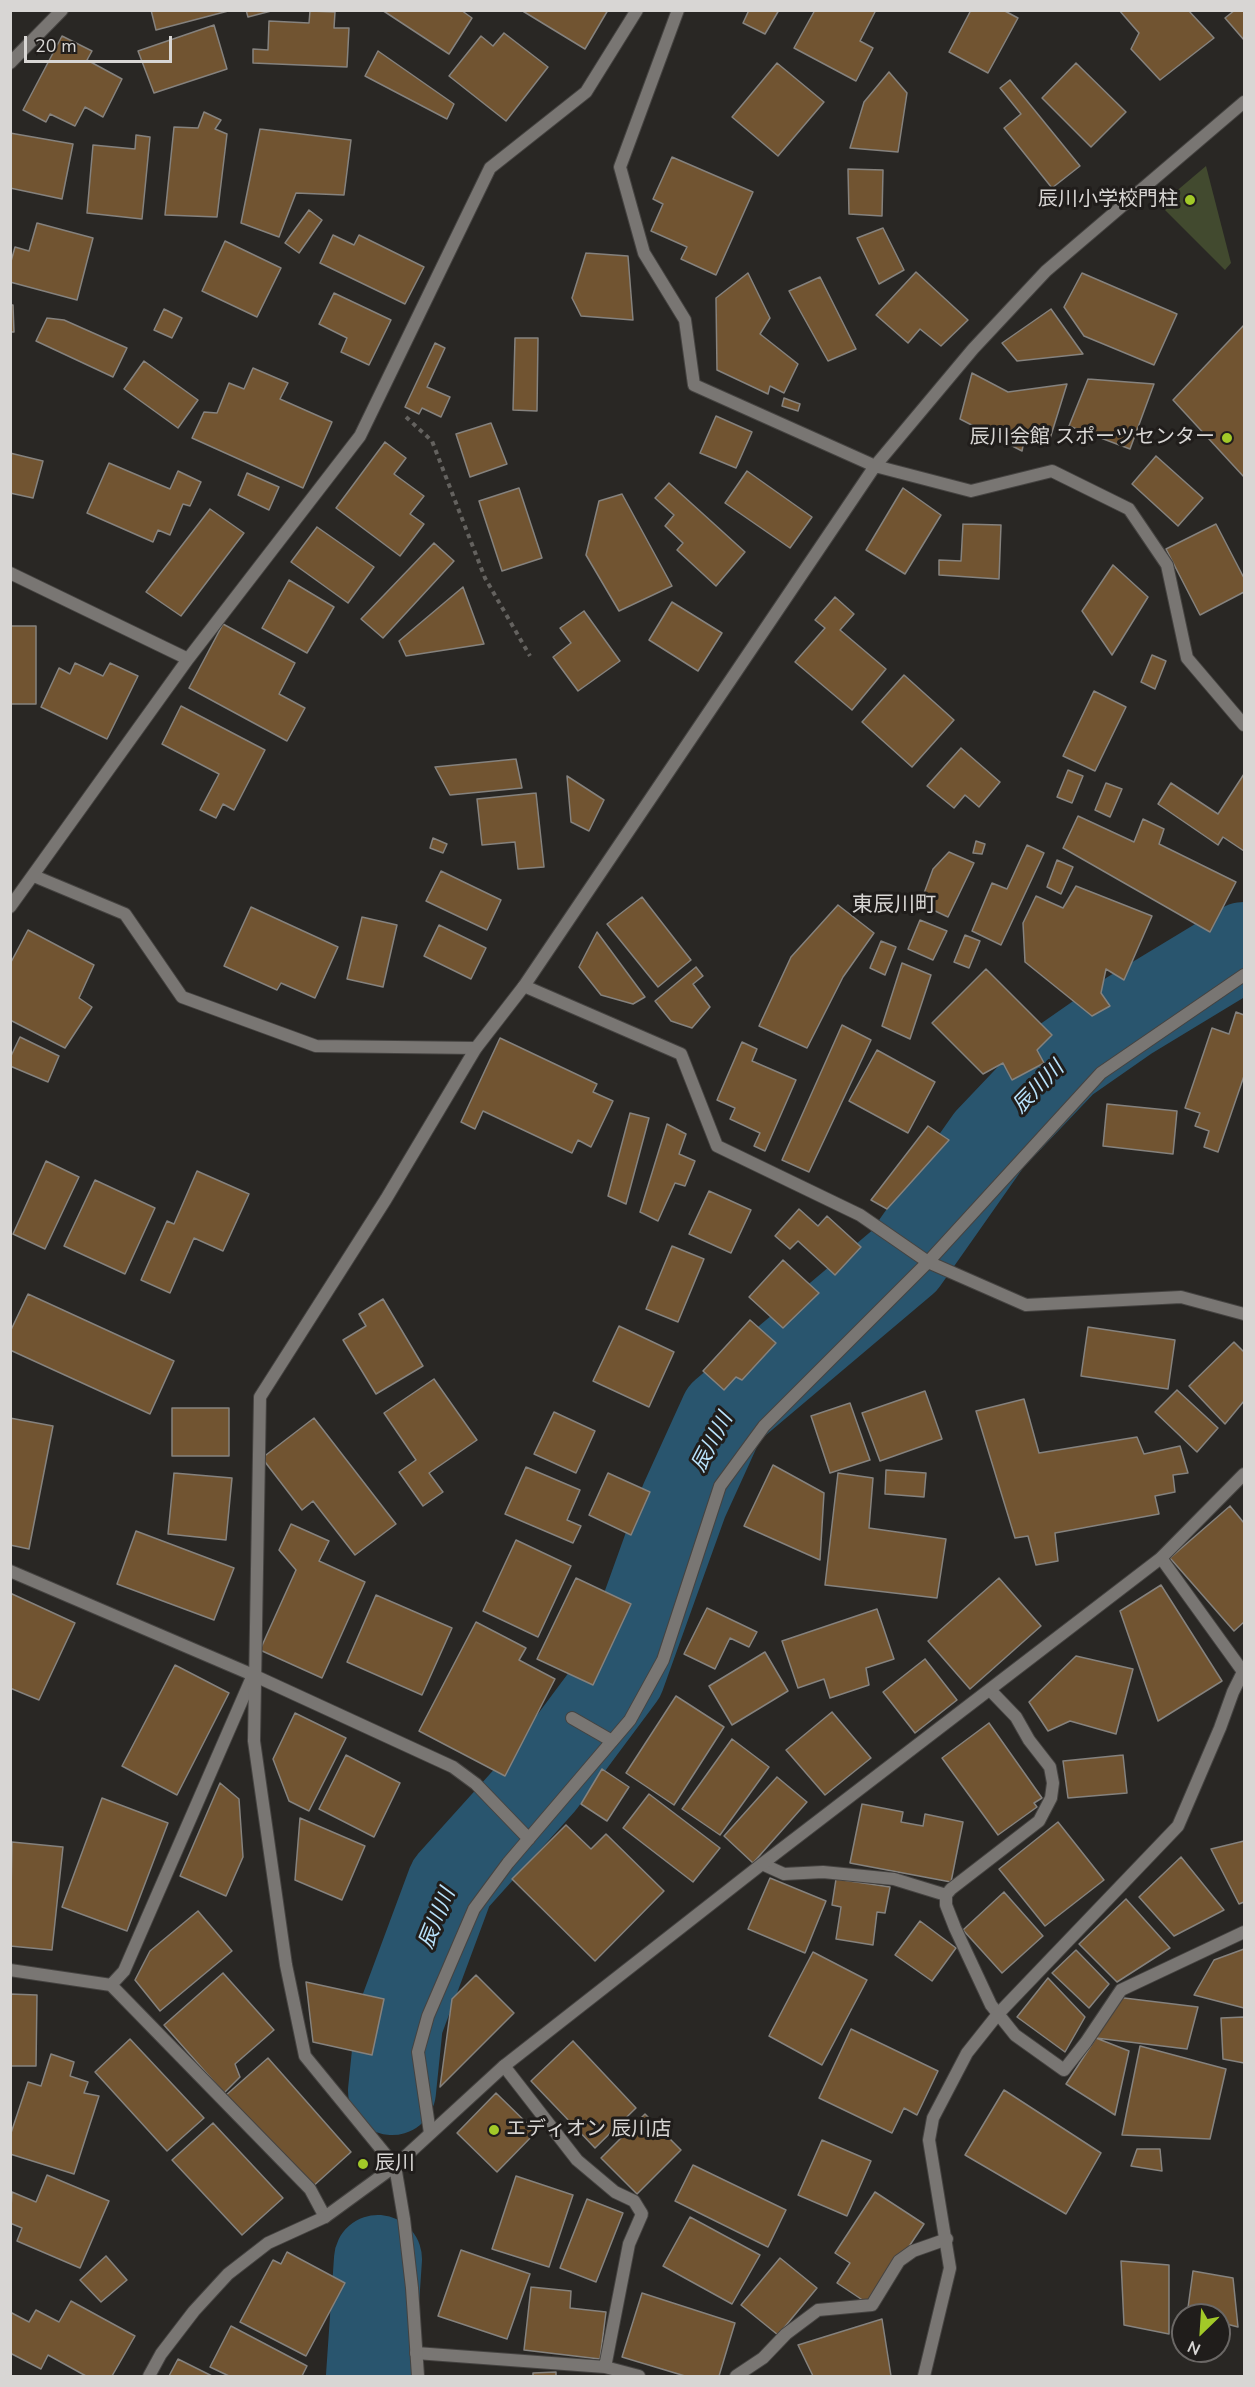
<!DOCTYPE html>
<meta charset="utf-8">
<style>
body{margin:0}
#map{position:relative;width:1255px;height:2387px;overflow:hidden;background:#292724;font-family:"Nunito Sans",sans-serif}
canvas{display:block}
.frame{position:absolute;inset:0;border:12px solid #d8d6d4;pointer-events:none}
.north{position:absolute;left:1171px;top:2303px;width:60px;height:60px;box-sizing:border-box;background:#201d1b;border:2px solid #6a6765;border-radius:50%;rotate:205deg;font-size:16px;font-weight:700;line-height:24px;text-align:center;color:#d8d6d4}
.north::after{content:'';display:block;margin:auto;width:21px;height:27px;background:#a2c928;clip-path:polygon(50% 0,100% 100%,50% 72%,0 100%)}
.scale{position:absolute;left:24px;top:36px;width:148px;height:27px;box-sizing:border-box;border:3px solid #d8d6d4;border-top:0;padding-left:8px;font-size:18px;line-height:21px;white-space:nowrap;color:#d8d6d4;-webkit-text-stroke:4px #201d1b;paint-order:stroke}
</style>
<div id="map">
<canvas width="1255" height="2387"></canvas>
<div class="frame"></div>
<div class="north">N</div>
<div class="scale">20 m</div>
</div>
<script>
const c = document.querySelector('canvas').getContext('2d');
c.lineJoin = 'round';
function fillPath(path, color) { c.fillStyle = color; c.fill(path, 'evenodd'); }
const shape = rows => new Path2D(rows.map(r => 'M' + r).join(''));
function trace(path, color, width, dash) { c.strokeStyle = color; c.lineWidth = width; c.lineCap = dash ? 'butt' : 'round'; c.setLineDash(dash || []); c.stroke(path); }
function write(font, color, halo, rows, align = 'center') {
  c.font = font + ' "Nunito Sans","Noto Sans JP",sans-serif'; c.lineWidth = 6; c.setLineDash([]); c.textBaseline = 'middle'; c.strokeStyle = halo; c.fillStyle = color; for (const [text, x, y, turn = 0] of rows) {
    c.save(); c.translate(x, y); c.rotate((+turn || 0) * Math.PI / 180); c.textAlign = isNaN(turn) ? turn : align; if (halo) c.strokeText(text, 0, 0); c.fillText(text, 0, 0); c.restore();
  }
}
fillPath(shape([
 [1206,166,1231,263,1225,270,1160,205]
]), '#424a2f');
trace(shape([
 [392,2091,399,2023,451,1883,542,1782,621,1676,684,1501,724,1413,904,1261,989,1140,1064,1061,1130,1015,1244,946],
 [370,2376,378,2259]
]), '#29556e', 88);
const building = shape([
 [151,10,232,10,156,30,151,10],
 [246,10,275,10,248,17,246,10],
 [382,10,461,10,472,18,449,54,382,10],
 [521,10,608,10,585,49,521,10],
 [749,10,779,10,765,34,743,23,749,10],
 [815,10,876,10,860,41,873,48,856,81,794,48,815,10],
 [971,10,1003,10,1018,18,988,73,949,52,971,10],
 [1119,10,1188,10,1214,38,1160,80,1131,49,1139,33,1119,10],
 [1235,10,1244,10,1244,40,1225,18,1235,10],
 [310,11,335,12,334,28,349,28,347,67,253,63,253,49,268,50,269,21,309,23,310,11],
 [214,25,227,69,154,93,138,51,214,25],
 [504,33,548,67,506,121,449,76,481,36,493,46,504,33],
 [62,36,92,51,87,60,122,79,103,117,85,107,75,126,50,114,46,122,23,110,62,36],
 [378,51,454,104,447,119,365,76,378,51],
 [777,63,824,102,778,156,732,117,777,63],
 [1076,63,1126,112,1091,147,1042,98,1076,63],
 [889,72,907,93,898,152,850,148,864,102,889,72],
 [1010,80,1080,166,1052,188,1004,128,1021,114,1000,88,1010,80],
 [204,112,221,120,215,129,227,134,217,217,165,215,174,127,198,128,204,112],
 [260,129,351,140,344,195,296,193,279,237,241,223,260,129],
 [10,133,73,144,62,199,10,188,10,133],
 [136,135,150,137,142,219,87,213,93,145,135,149,136,135],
 [672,157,753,192,716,275,681,259,687,247,651,231,663,204,653,199,672,157],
 [848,169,883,170,882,216,849,214,848,169],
 [309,210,322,220,299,253,285,243,309,210],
 [37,223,93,238,77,300,10,282,10,265,15,247,29,251,37,223],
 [883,228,904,270,879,284,857,238,883,228],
 [333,235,354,245,359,235,424,267,405,304,320,263,333,235],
 [225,241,281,268,257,317,202,291,225,241],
 [586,253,628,256,633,320,581,316,572,298,586,253],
 [916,272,968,320,941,346,920,329,908,343,876,315,916,272],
 [748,273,770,318,760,334,798,364,784,393,770,386,768,394,717,370,716,298,748,273],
 [1082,273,1177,314,1154,365,1084,336,1064,307,1082,273],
 [820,277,856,349,828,361,789,291,820,277],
 [334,293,391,320,369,365,341,352,347,338,319,324,334,293],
 [10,305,13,305,14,332,10,332,10,305],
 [164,309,182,318,172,338,154,330,164,309],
 [1051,309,1083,354,1017,361,1002,343,1051,309],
 [47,318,64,320,127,348,113,377,36,341,47,318],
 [1244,325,1244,477,1173,400,1244,325],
 [515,338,538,338,537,411,513,410,515,338],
 [435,343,445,348,427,387,450,397,441,417,422,408,419,414,405,407,435,343],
 [144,361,198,400,178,428,124,389,144,361],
 [253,368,288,383,280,399,332,422,303,488,192,438,204,412,217,413,229,383,244,389,253,368],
 [972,373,1008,392,1067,384,1048,445,1025,436,1022,451,960,419,972,373],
 [1088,379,1154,384,1130,449,1069,426,1088,379],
 [784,398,800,404,798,411,782,406,784,398],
 [716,416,752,432,736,468,700,453,716,416],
 [491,423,507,464,470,477,456,434,491,423],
 [385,442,406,458,394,474,424,496,410,514,424,524,400,556,336,508,385,442],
 [10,453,43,461,33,498,10,493,10,453],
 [1156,456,1203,498,1178,526,1132,484,1156,456],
 [109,463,170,489,178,471,201,482,190,506,183,504,170,535,158,530,153,542,87,513,109,463],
 [747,471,812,517,790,548,725,503,747,471],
 [247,473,279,487,269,510,238,495,247,473],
 [669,483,745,552,716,586,677,550,683,543,665,526,674,515,655,498,669,483],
 [519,488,542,558,502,571,479,501,519,488],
 [903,488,941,515,905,574,866,550,903,488],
 [622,494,672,586,619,611,586,555,599,501,622,494],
 [210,509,244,533,181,616,146,592,210,509],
 [963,524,1001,525,999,579,939,575,939,560,961,561,963,524],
 [1216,524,1244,578,1244,592,1200,615,1166,549,1216,524],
 [317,527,374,567,348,603,291,562,317,527],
 [434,543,454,561,383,638,361,619,434,543],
 [1113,565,1148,597,1112,655,1082,611,1113,565],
 [289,580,334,607,307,653,262,628,289,580],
 [463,587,484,644,406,656,399,641,463,587],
 [835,597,854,614,840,630,886,669,852,710,795,662,825,628,815,620,835,597],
 [672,602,722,633,698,671,649,640,672,602],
 [584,611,620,661,578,691,553,657,571,643,560,628,584,611],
 [223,624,295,663,279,694,305,708,287,741,189,688,223,624],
 [10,626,36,626,36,704,10,704,10,626],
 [1152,655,1166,661,1155,689,1141,682,1152,655],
 [75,663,103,676,110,663,138,676,107,739,41,707,59,668,70,674,75,663],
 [904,675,954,720,912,767,862,722,904,675],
 [1094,691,1126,707,1095,771,1063,756,1094,691],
 [181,706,265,750,234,810,223,804,216,818,200,810,219,774,162,744,181,706],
 [961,748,1000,782,979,807,965,795,954,808,927,786,961,748],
 [516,759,522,788,450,795,435,767,516,759],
 [1068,770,1083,776,1072,803,1057,797,1068,770],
 [1244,774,1244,851,1223,837,1218,845,1158,804,1171,783,1218,814,1244,774],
 [567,776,604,800,589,831,571,822,567,776],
 [1106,783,1122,789,1110,817,1095,810,1106,783],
 [536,793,544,867,518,869,515,842,482,845,477,799,536,793],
 [1078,816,1134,842,1143,819,1164,829,1159,844,1236,882,1210,932,1063,848,1078,816],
 [433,838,447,844,443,853,430,848,433,838],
 [976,841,985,844,982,854,973,853,976,841],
 [1027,845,1044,853,1001,945,972,931,992,883,1007,889,1027,845],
 [949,852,974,863,948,917,920,904,933,869,949,852],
 [1057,860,1073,867,1061,894,1047,887,1057,860],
 [441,871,501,900,487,930,426,901,441,871],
 [1076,886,1152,916,1124,980,1106,969,1101,993,1110,1006,1092,1016,1025,962,1023,923,1036,896,1063,908,1076,886],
 [642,897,691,960,658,987,607,924,642,897],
 [838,905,874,933,843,977,807,1048,759,1026,791,957,838,905],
 [251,907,338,947,315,998,281,983,277,990,224,966,251,907],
 [362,917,397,925,383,987,347,979,362,917],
 [920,920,947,931,933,960,908,949,920,920],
 [439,925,486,948,471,979,424,956,439,925],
 [28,930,94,965,79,998,92,1007,65,1048,10,1020,10,964,28,930],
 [597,932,645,997,633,1004,601,995,579,967,597,932],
 [965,935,980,941,969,968,954,962,965,935],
 [881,941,896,947,885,975,870,968,881,941],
 [902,963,931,975,910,1039,882,1026,902,963],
 [696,967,703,976,693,984,710,1007,692,1028,671,1021,655,1001,696,967],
 [986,969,1052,1035,1037,1050,1044,1063,1012,1080,1003,1063,983,1074,932,1023,986,969],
 [1236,1012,1244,1015,1244,1076,1218,1152,1204,1147,1209,1131,1195,1126,1200,1113,1185,1108,1212,1028,1229,1034,1236,1012],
 [842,1025,871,1040,809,1172,782,1160,842,1025],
 [20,1037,59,1056,48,1082,10,1066,10,1058,20,1037],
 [500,1038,597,1084,593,1092,613,1101,591,1147,578,1140,572,1153,483,1111,475,1129,461,1122,500,1038],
 [742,1042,757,1049,752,1061,796,1080,765,1151,754,1146,760,1133,730,1119,735,1108,717,1100,742,1042],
 [877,1050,935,1082,908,1133,849,1101,877,1050],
 [1107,1104,1177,1111,1173,1154,1103,1146,1107,1104],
 [630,1113,649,1118,626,1204,608,1196,630,1113],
 [667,1124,686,1134,679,1154,695,1161,685,1186,675,1183,658,1221,640,1212,667,1124],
 [928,1126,949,1140,887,1209,871,1200,928,1126],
 [46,1161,79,1177,45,1249,13,1234,46,1161],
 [197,1171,249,1194,223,1251,194,1238,170,1293,141,1280,167,1221,174,1224,197,1171],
 [95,1180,155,1208,125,1274,64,1246,95,1180],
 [709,1191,751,1210,731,1253,689,1234,709,1191],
 [799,1209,818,1226,827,1216,861,1247,835,1275,798,1241,790,1249,775,1236,799,1209],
 [672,1246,704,1259,678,1322,646,1309,672,1246],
 [783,1260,819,1293,783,1328,749,1297,783,1260],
 [28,1294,174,1361,150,1414,10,1350,10,1332,28,1294],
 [383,1299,423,1366,376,1394,343,1340,366,1326,359,1314,383,1299],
 [750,1320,776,1343,742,1380,736,1377,724,1390,703,1371,750,1320],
 [619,1326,674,1352,649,1407,593,1381,619,1326],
 [1088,1327,1175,1340,1168,1389,1081,1376,1088,1327],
 [1234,1342,1244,1352,1244,1401,1225,1424,1189,1386,1234,1342],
 [434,1379,477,1440,429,1473,443,1492,423,1506,399,1472,416,1460,384,1413,434,1379],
 [1177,1390,1218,1428,1197,1452,1155,1412,1177,1390],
 [925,1391,942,1439,880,1461,862,1413,925,1391],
 [1024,1399,1039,1453,1137,1437,1144,1454,1180,1446,1188,1473,1173,1475,1175,1492,1155,1496,1159,1514,1055,1533,1058,1561,1036,1565,1028,1536,1015,1538,976,1411,1024,1399],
 [850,1403,870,1460,830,1473,811,1416,850,1403],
 [172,1408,229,1408,229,1456,172,1456,172,1408],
 [554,1412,595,1431,576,1473,534,1454,554,1412],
 [10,1418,53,1426,29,1549,10,1545,10,1418],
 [314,1418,396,1524,355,1555,313,1501,302,1510,262,1458,314,1418],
 [773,1465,824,1493,820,1560,744,1526,773,1465],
 [526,1467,580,1490,567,1520,581,1526,573,1543,505,1514,526,1467],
 [886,1470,926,1473,924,1497,885,1494,886,1470],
 [174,1473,232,1478,226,1540,168,1534,174,1473],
 [608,1473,650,1492,631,1535,589,1515,608,1473],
 [838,1473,873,1478,869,1528,946,1539,937,1598,825,1585,838,1473],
 [1230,1506,1244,1523,1244,1622,1234,1631,1170,1558,1230,1506],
 [291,1524,329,1541,319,1561,365,1582,322,1678,260,1650,296,1570,279,1550,291,1524],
 [136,1531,234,1568,214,1620,117,1584,136,1531],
 [516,1540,571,1566,538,1637,483,1611,516,1540],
 [576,1578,631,1604,593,1685,537,1659,576,1578],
 [999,1578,1041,1626,970,1689,928,1641,999,1578],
 [1161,1585,1222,1681,1158,1721,1120,1611,1161,1585],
 [10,1593,75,1623,39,1700,10,1688,10,1593],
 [376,1595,452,1628,422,1695,347,1662,376,1595],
 [707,1608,757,1632,749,1647,730,1638,715,1669,684,1654,707,1608],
 [877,1609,894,1659,866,1668,869,1685,830,1698,824,1679,798,1688,782,1641,877,1609],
 [476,1622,526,1648,519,1660,555,1679,505,1776,419,1731,476,1622],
 [765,1652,788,1691,732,1725,709,1686,765,1652],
 [1076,1656,1133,1669,1116,1734,1070,1721,1048,1731,1029,1702,1076,1656],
 [925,1659,957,1700,915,1733,883,1692,925,1659],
 [175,1665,229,1693,177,1795,122,1766,175,1665],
 [676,1696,724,1727,674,1805,626,1773,676,1696],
 [832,1712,871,1758,825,1795,786,1750,832,1712],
 [295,1713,346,1738,309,1811,289,1801,273,1759,295,1713],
 [989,1723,1042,1798,1034,1803,1037,1807,998,1835,942,1758,989,1723],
 [732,1739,769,1767,720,1835,682,1809,732,1739],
 [346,1755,400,1783,374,1837,319,1809,346,1755],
 [1123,1755,1127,1793,1068,1798,1063,1761,1123,1755],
 [602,1769,629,1787,607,1821,581,1804,602,1769],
 [777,1777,807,1802,753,1863,724,1836,777,1777],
 [220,1783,239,1799,243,1857,226,1896,180,1876,220,1783],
 [649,1794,720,1848,693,1882,623,1828,649,1794],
 [102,1798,168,1823,127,1931,62,1907,102,1798],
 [862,1804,903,1812,901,1822,923,1826,925,1814,963,1822,951,1882,850,1863,862,1804],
 [300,1818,365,1846,342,1900,295,1880,300,1818],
 [1058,1822,1104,1880,1045,1926,999,1869,1058,1822],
 [566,1825,591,1849,606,1834,664,1891,595,1961,512,1879,566,1825],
 [1244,1841,1244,1902,1239,1904,1211,1849,1244,1841],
 [12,1842,63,1847,52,1950,10,1946,12,1842],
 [1181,1857,1224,1910,1174,1936,1139,1897,1181,1857],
 [770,1878,826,1901,805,1953,748,1929,770,1878],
 [836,1879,890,1887,885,1913,877,1912,873,1945,836,1939,841,1907,832,1905,836,1879],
 [1004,1892,1043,1936,1002,1973,963,1930,1004,1892],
 [1126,1899,1170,1948,1117,1982,1079,1944,1126,1899],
 [198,1911,232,1951,160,2011,135,1980,150,1951,198,1911],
 [920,1921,956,1948,932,1981,895,1955,920,1921],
 [1244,1949,1244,2008,1194,1995,1214,1960,1244,1949],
 [1076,1950,1109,1984,1089,2008,1052,1973,1076,1950],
 [813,1952,867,1980,822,2065,769,2036,813,1952],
 [223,1973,274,2030,235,2064,240,2077,224,2093,164,2025,223,1973],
 [476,1975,514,2013,440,2087,452,1999,476,1975],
 [1048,1978,1085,2017,1065,2052,1017,2017,1048,1978],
 [306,1982,384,1999,372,2055,313,2042,306,1982],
 [10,1994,37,1995,36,2066,10,2066,10,1994],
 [1116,1997,1198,2007,1187,2049,1096,2038,1116,1997],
 [1244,2017,1244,2063,1223,2059,1221,2018,1244,2017],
 [851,2029,938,2071,917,2115,904,2108,892,2133,819,2098,851,2029],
 [1096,2038,1129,2051,1115,2115,1066,2084,1096,2038],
 [130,2039,204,2118,167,2151,95,2072,130,2039],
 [573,2041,636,2108,595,2148,531,2081,573,2041],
 [1140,2046,1226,2069,1210,2139,1122,2135,1140,2046],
 [51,2054,74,2062,70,2076,88,2082,84,2093,99,2096,74,2174,10,2154,10,2136,28,2082,41,2086,51,2054],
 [268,2058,351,2152,310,2189,225,2096,268,2058],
 [1004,2090,1101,2153,1066,2214,965,2155,1004,2090],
 [496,2093,536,2132,497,2172,457,2133,496,2093],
 [645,2114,681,2150,637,2194,601,2158,645,2114],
 [213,2123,283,2198,242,2235,172,2160,213,2123],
 [822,2140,871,2161,847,2216,798,2195,822,2140],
 [1137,2149,1160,2149,1162,2171,1131,2166,1137,2149],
 [693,2165,786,2210,768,2247,675,2201,693,2165],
 [47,2175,109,2201,80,2268,17,2241,22,2228,10,2223,12,2192,36,2202,47,2175],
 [516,2176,573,2195,549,2267,492,2249,516,2176],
 [875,2192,924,2224,870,2305,837,2283,850,2263,835,2253,875,2192],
 [587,2199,623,2213,596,2282,560,2268,587,2199],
 [690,2217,760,2255,732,2304,663,2266,690,2217],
 [461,2250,530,2274,507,2339,438,2316,461,2250],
 [287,2252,345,2283,306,2356,240,2322,273,2260,281,2264,287,2252],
 [106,2256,127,2280,101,2302,80,2280,106,2256],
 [780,2258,817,2288,778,2335,741,2305,780,2258],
 [1121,2261,1169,2265,1169,2334,1124,2325,1121,2261],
 [1193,2271,1233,2278,1238,2327,1219,2322,1219,2315,1187,2315,1193,2271],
 [531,2287,571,2291,570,2308,606,2312,600,2359,524,2350,531,2287],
 [642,2293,735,2323,719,2376,685,2376,622,2357,642,2293],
 [71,2301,135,2336,112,2376,86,2376,48,2355,41,2369,10,2353,10,2312,29,2322,36,2310,59,2322,71,2301],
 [882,2319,891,2376,813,2376,798,2345,882,2319],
 [231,2326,307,2366,302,2376,229,2376,210,2367,231,2326],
 [178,2359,212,2376,169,2376,178,2359],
 [556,2372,556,2376,533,2376,533,2373,556,2372]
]);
fillPath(building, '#715431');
trace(building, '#85827e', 1.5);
const lane = shape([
 [34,876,125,914,182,997,316,1046,476,1048],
 [524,986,681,1054,717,1146,860,1215,928,1262,1026,1305,1181,1297,1244,1314],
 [1161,1558,1244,1673],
 [990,1690,1016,1717,1029,1740,1050,1767,1053,1783,1051,1798,1039,1821,951,1889,946,1895,946,1905,955,1928,991,2005,1015,2035,1064,2070,1086,2042,1121,1990,1244,1932],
 [762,1864,784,1874,823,1872,894,1879,946,1895],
 [10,1970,111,1985,124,1971,253,1675,453,1767,476,1784,529,1839],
 [111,1985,310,2189,325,2217],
 [504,2066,577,2160,615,2192,634,2201,642,2214,629,2244,605,2367],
 [430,2133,418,2052,428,2016,474,1909,508,1863,630,1720,663,1660,720,1486,764,1426,928,1262,1101,1073,1244,975],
 [416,2353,605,2367,639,2376],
 [736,2376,763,2358,786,2334,818,2310,872,2305,899,2261,913,2251,947,2239]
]);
const street = shape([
 [678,10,620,167,644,253,685,320,694,385,875,466,971,491,1052,471,1129,509,1167,565,1187,658,1244,725],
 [10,63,62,10],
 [10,573,188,659],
 [10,907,188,659,360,436,490,168,586,92,637,10],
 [10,1571,253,1675],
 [572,1718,612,1741],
 [149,2376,161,2354,194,2311,228,2274,268,2243,325,2217,395,2166,504,2066,762,1864,1161,1558,1244,1474],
 [418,2376,412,2288,404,2219,395,2166,305,2056,286,1965,254,1741,260,1397,386,1199,476,1048,524,986,875,466,973,349,1046,271,1244,102],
 [924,2376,950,2268,929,2140,933,2118,967,2053,998,2014,1178,1826,1220,1728,1233,1692,1243,1672]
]);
trace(lane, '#454341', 14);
trace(street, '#454341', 14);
trace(shape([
 [406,417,432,441,485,578,530,656]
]), '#64625f', 4, [4.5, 4.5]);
trace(lane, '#797673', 12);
trace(street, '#797673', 12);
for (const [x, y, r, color] of [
 [1190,200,6,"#a2c928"],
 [1227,438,6,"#a2c928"],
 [494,2130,6,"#a2c928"],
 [363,2164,6,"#a2c928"]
]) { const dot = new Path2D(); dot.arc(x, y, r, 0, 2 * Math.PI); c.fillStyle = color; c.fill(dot); trace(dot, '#201d1b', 2); }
write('20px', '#d8d6d4', '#201d1b', [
 ["辰川小学校門柱",1178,200],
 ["辰川会館 スポーツセンター",1215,438],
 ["エディオン 辰川店",506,2130,"left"],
 ["辰川",375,2164,"left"]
], 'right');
write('21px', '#d8d6d4', '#201d1b', [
 ["東辰川町",894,906]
]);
write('italic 21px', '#b9e3fd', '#201d1b', [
 ["辰川川",1039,1088,-46],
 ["辰川川",713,1443,-62],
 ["辰川川",438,1919,-68]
]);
</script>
